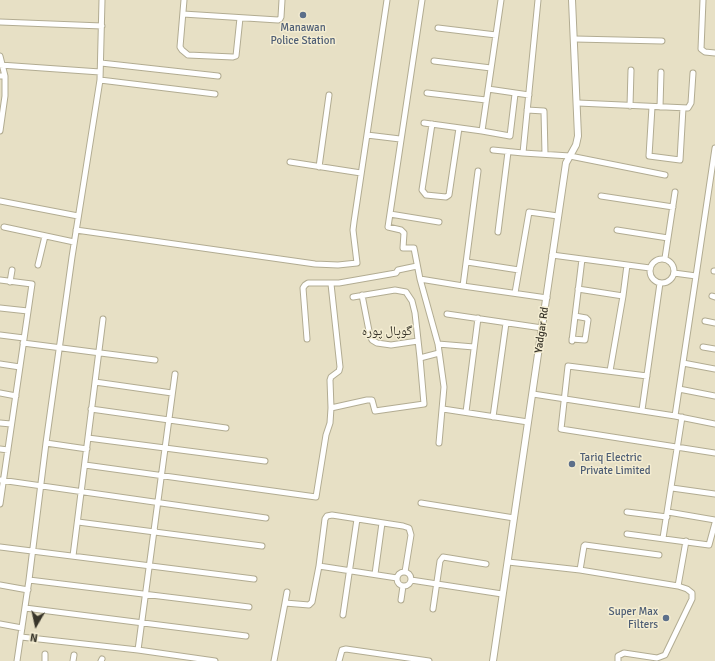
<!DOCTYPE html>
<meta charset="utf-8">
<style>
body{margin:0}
#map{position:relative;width:715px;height:661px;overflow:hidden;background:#e7e0c5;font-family:Signika,sans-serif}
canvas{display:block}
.north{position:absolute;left:16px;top:605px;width:40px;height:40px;-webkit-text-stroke:3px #f4edd2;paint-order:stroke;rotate:189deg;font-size:11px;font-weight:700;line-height:16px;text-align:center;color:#38352a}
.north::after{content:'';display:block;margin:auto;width:14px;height:18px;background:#38352a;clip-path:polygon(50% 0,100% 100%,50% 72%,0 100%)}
</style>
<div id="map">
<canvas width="715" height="661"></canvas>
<div class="north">N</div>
</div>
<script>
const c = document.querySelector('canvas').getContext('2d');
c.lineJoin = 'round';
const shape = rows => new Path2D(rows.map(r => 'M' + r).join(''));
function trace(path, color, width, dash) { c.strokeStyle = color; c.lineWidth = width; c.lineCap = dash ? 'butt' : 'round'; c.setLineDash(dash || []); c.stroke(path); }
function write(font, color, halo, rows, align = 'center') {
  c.font = font + ' Signika,"Noto Naskh Arabic",sans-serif'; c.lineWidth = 3; c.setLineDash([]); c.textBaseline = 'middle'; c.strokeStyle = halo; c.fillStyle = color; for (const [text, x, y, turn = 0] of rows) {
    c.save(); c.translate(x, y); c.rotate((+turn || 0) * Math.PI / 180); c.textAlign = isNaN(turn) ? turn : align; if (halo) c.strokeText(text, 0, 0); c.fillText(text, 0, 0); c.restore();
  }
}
const minor = shape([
 [184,0,180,47,182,50,188,55,233,57,236,56,240,18],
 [422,0,388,227,401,230,404,233,403,248,414,248,420,279,438,344,444,387,439,443],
 [538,0,523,153,570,156,665,175],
 [703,0,701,49,705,52,715,53],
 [183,14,278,20,280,19,281,17,282,0],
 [0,22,102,26],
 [438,28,496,35],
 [575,39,662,41],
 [0,56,5,76,0,76],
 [434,61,491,68],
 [101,63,218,76],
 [0,65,100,72],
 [100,80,215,94],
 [488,89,529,95],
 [427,93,486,100],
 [578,103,688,108,691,103,693,73],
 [630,106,631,70],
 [652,107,649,156,680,160,683,108],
 [660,107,661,72],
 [527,110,544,111,545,154],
 [424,123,482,131,501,0],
 [432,124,422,190,426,195,446,197,449,195,459,128],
 [0,131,5,96,5,76],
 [482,131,510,136,515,94],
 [367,135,400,139],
 [493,150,523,153],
 [290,162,361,173],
 [319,167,329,95],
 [478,171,463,286,547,298],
 [601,196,673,207],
 [0,201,78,216],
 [390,214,439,222],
 [4,227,74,242],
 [76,230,315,264,338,265,357,263,353,230,354,222,387,0],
 [617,230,668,238],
 [498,232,508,152],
 [552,255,650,268],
 [665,258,675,192],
 '650 271a12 12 0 1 1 24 0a12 12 0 1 1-24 0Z',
 [467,262,519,270],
 [38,265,45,236],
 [714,271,715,271],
 [674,273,696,276,715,148],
 [696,276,675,416,715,424],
 [420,279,463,286],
 [0,280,32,284,0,504],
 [10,282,12,270],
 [578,289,623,296],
 [515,293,529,212,558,216],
 [362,295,370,336,372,340,377,343,391,345,418,341],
 [712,296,715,297],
 [353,297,395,290,406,292,412,301,415,313,420,358],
 [0,308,28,311],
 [447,314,542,328],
 [705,321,715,323],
 [0,335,24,338],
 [307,339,303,288,305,285,308,283,339,283,396,273,398,270,417,266],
 [572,339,585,340,588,320,586,318,575,316],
 [572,341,582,259],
 [23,343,155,360],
 [438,344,474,347],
 [703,347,715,349],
 [683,363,715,369],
 [0,364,20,367],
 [610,371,623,296,627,265],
 [647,376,568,366,561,429,715,453],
 [95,382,172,393],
 [679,389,715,396],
 [0,393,16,396],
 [533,394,675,416],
 [331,408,367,400,372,400,375,411,424,404,420,358,439,353],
 [91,409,226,428],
 [443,409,528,422],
 [642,410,660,283],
 [466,412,478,318],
 [493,417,506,323],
 [0,423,11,424],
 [88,438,265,461],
 [46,443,87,449],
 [0,449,8,450],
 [85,465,316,497,326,435,330,423,331,408,330,380,331,377,339,371,340,367,331,284],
 [0,480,266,518],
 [672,488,715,494],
 [421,503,514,518],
 [627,512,667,517],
 [668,512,715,520],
 [78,522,262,546],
 [627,534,709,545,715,523],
 [663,538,682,417],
 [0,547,254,579],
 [73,556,103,319],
 [508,562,580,570,678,586,687,589,692,593,692,599,665,655,657,658,624,653,618,656,618,661],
 [319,566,397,578],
 [580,570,584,546,585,545,659,555],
 '397 579a7 7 0 1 1 14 0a7 7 0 1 1-14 0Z',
 [375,574,382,523],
 [29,580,249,607],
 [411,580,502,594],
 [0,585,28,590],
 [678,586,686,541],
 [401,600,403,586],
 [285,603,287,592],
 [25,608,246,636],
 [433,609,440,561,443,557,486,564],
 [343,615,357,519],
 [0,624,22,628],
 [21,637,138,650,215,661],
 [138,650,175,374],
 [17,661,29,580,46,443,72,257,100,80,102,0],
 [45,661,45,654],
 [73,661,74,655],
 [101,661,102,659],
 [274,661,285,603,309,605,312,602,319,566,325,519,327,516,332,515,403,526,409,528,411,535,405,572],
 [339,661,342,650,346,649,429,661]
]);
const tertiary = shape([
 [493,661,566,163,576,145,578,136,572,0]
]);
trace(minor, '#b2ac92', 7);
trace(tertiary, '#b2ac92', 8);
trace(minor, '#fff', 5);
trace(tertiary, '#fff', 6);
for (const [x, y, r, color] of [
 [303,15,4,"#5c6f8a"],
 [572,464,4,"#5c6f8a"],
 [666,618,4,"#5c6f8a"]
]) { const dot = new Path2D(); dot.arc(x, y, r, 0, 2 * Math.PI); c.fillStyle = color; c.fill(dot); trace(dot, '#f4edd2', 1.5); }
write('11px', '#4e5e75', '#f4edd2', [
 ["Manawan",303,28],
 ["Police Station",303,41],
 ["Tariq Electric",580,458,"left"],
 ["Private Limited",580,471,"left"],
 ["Super Max",658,612,"right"],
 ["Filters",658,625,"right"]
]);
write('11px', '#38352a', '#f4edd2', [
 ["Yadgar Rd",542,330,-82]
]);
write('13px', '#38352a', '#f4edd2', [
 ["گوپال پورہ",387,332]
]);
</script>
